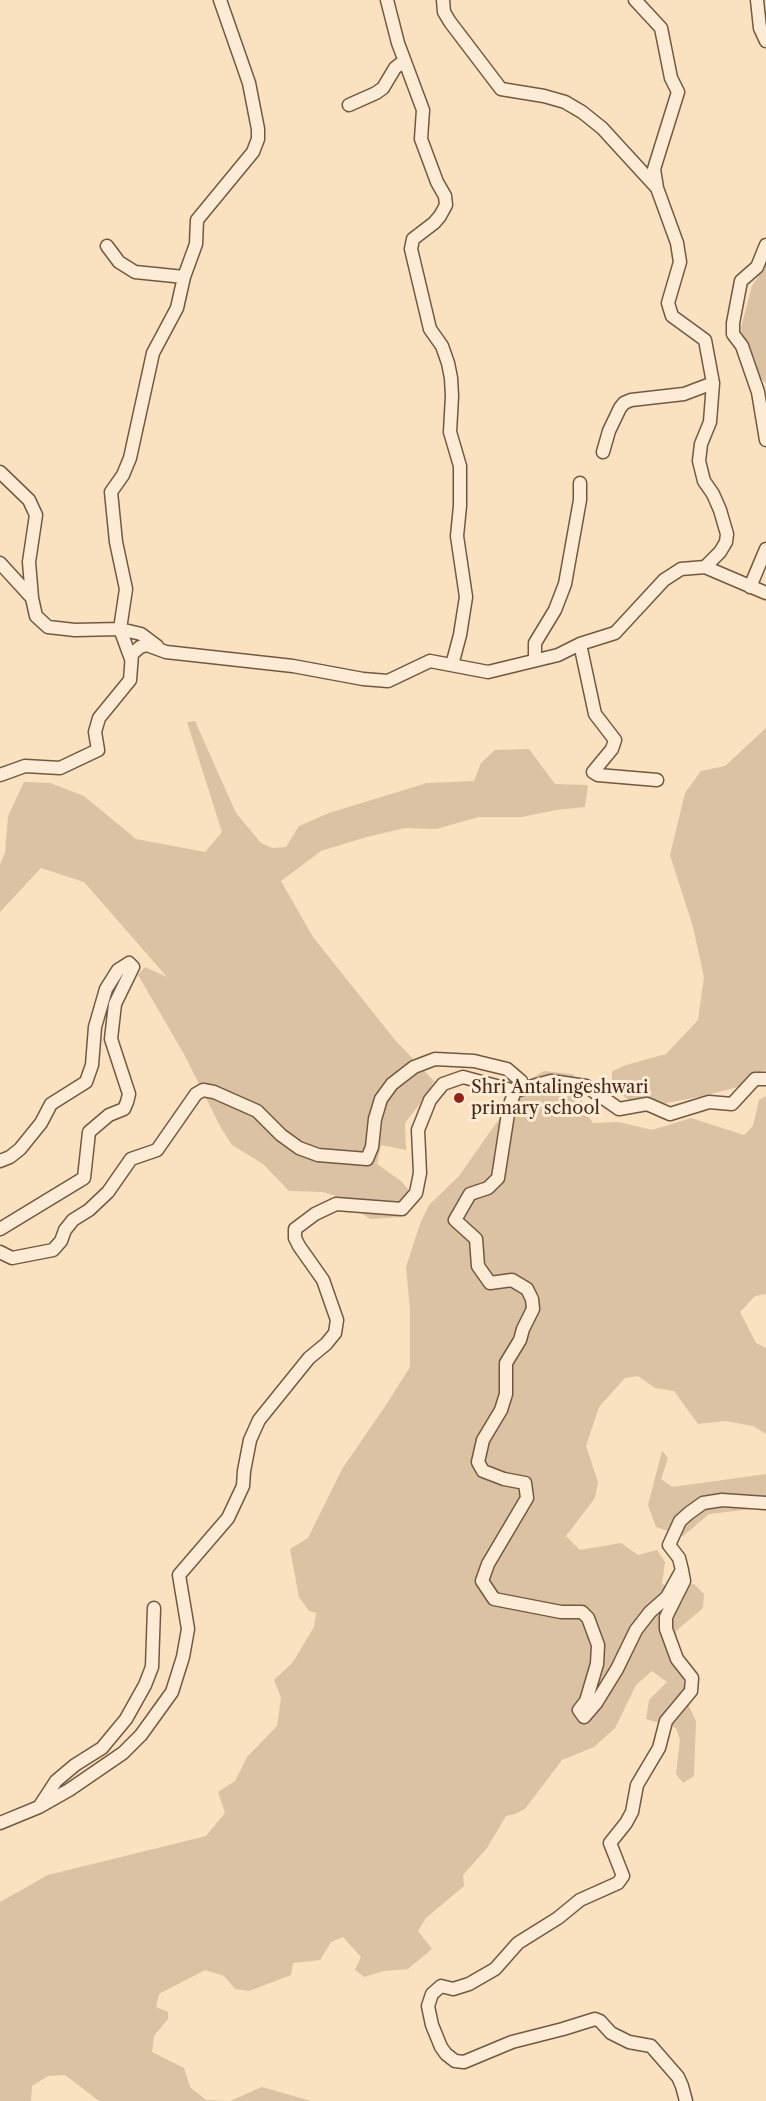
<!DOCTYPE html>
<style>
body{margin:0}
canvas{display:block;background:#fae1c0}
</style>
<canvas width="766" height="2101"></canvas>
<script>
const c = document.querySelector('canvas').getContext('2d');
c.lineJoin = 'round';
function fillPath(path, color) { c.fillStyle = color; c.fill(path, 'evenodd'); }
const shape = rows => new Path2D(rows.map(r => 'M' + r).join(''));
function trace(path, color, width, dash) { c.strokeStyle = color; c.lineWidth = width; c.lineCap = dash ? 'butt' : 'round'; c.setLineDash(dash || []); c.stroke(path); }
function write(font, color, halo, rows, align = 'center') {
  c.font = font + ' "Libre Caslon Text",serif'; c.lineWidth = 6; c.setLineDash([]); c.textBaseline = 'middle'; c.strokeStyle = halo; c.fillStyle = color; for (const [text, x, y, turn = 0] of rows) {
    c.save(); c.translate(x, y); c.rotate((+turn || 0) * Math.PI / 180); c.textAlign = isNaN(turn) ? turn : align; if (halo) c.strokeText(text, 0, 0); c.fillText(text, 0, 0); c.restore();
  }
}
fillPath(shape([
 [766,265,766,383,757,376,742,341,741,327,752,286],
 [195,721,236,813,261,843,272,848,286,847,299,826,329,813,427,783,474,781,481,763,495,750,529,749,555,784,588,785,585,807,556,810,522,817,479,817,436,829,405,828,363,838,321,851,281,881,313,937,395,1040,434,1081,426,1096,405,1123,406,1150,381,1145,377,1164,401,1181,419,1202,400,1217,370,1219,336,1196,323,1192,289,1191,263,1164,232,1145,221,1128,184,1054,138,975,145,967,167,977,84,882,41,868,0,912,0,864,5,853,8,816,24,782,50,783,84,796,136,839,205,852,222,832,187,722],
 [766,728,766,1070,759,1072,738,1087,699,1097,661,1104,631,1101,612,1089,612,1071,626,1065,666,1054,698,1020,704,977,693,927,670,855,685,793,701,771,725,766],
 [544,1071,572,1074,582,1084,582,1108,593,1123,619,1122,652,1130,691,1118,744,1135,753,1126,759,1100,766,1096,766,1294,755,1296,740,1312,756,1343,766,1348,766,1434,753,1426,725,1421,698,1424,674,1391,655,1388,638,1376,625,1378,599,1407,586,1446,598,1482,595,1498,566,1536,580,1550,621,1543,638,1555,657,1550,665,1562,662,1584,675,1588,694,1584,704,1594,703,1608,676,1631,687,1702,696,1721,694,1776,683,1783,676,1774,680,1740,676,1728,646,1719,649,1700,667,1682,652,1671,636,1685,615,1728,594,1747,562,1760,525,1809,515,1814,506,1816,487,1848,463,1875,464,1886,426,1918,418,1931,432,1949,408,1969,384,1971,364,1977,355,1970,361,1957,343,1937,331,1942,320,1960,293,1963,291,1975,249,1991,235,1989,224,1976,205,1970,159,1994,156,2007,168,2012,168,2019,154,2036,152,2052,184,2068,190,2087,206,2100,230,2101,262,2087,311,2101,99,2101,65,2075,48,2076,32,2086,31,2101,0,2101,0,1902,48,1875,206,1836,225,1813,218,1792,235,1781,247,1757,277,1726,281,1698,274,1680,293,1662,314,1627,316,1613,309,1611,299,1597,290,1549,308,1538,342,1469,386,1405,410,1367,410,1310,406,1267,420,1224,429,1205,459,1176,525,1082],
 [662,1451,668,1458,661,1479,672,1487,766,1474,766,1511,753,1509,709,1514,683,1536,656,1527,648,1505]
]), '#dbc2a3');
const minor = shape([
 [387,0,398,43,423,110,421,139,437,182,445,196,446,205,440,216,434,223,413,239,411,249,430,329,442,346,448,363,451,378,452,396,450,432,460,466,460,506,457,536,466,597,460,635,452,665],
 [443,0,444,12,450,22,501,89,544,96,565,102,582,112,602,128,657,188],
 [635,0,661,28,671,78,678,92,654,169,657,188,677,243,680,262,668,303,672,316,705,340,713,383,710,422,701,444,699,461,704,481,713,494,720,510,727,534,726,542,720,552,705,567],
 [757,0,760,28,766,41],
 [349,105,376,93,383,88,395,68,404,61],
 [107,246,119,262,135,272,184,277],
 [766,440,758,392,742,346,733,334,733,323,741,281,757,267,766,245],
 [603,452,609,431,620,408,624,403,631,400,684,394,713,383],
 [0,472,29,500,36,515,29,562,32,598,36,616,48,627,75,630,120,629,141,634,157,646],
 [0,563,32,598],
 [750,587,766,549],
 [580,644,595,714,615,740,612,749,593,772,598,775,657,780],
 [131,659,120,629,126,589,116,542,111,492,123,475,130,458,153,353,177,308,184,277,196,244,197,220,253,152,258,139,258,129,249,83,220,0],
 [535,660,535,643,555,610,565,584,580,500,580,483],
 [0,775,25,766,60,768,98,750,95,732,99,718,130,680,132,654,140,647,147,645,166,652,293,666,363,679,388,681,430,661,488,672,558,655,580,644,615,633,664,580,681,569,705,567,766,593],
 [0,1161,10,1157,20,1149,41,1123,51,1104,86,1082,92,1065,95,1027,106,989,118,970,129,963,133,967,115,1004,111,1039,129,1094,127,1102,124,1109,109,1115,89,1132,84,1178,0,1229],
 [0,1252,12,1258,53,1250,61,1241,65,1230,73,1220,89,1210,108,1192,131,1159,157,1150,196,1094,203,1090,214,1092,257,1111,281,1135,299,1148,318,1155,367,1159,372,1147,375,1119,381,1099,392,1084,414,1067,435,1059,474,1061,507,1069,521,1081,515,1091,463,1077,443,1084,430,1100,418,1130,420,1173,416,1193,402,1209,336,1204,315,1214,295,1229,295,1238,299,1246,323,1280,337,1320,335,1333,326,1344,309,1358,259,1420,250,1440,244,1471,243,1486,228,1518,179,1575,188,1629,183,1657,172,1692,141,1735,123,1753,69,1790,39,1807,56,1781,75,1765,102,1748,126,1719,145,1685,152,1667,154,1608],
 [682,1570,679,1558,669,1545,680,1521,689,1513,703,1503,722,1500,766,1503],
 [0,1823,39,1807],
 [686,2101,682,2086,678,2077,651,2046,629,2042,611,2033,600,2021,595,2019,563,2029,512,2042,464,2062,455,2061,446,2054,441,2047,432,2025,428,2006,432,1994,441,1986,453,1989,469,1984,495,1969,518,1943,558,1918,580,1900,618,1883,623,1876,610,1843,626,1823,632,1812,637,1785,659,1748,666,1721,691,1691,692,1678,677,1659,666,1629,666,1617,684,1581,682,1570,667,1597,650,1612,636,1630,617,1669,596,1703,584,1717,579,1710,586,1701,597,1664,598,1645,588,1618,582,1612,561,1612,494,1599,482,1581,488,1564,527,1498,525,1483,504,1479,483,1471,478,1462,483,1440,501,1410,506,1394,506,1363,520,1340,523,1329,533,1309,532,1299,527,1289,512,1280,490,1283,478,1266,476,1239,455,1220,470,1194,488,1188,498,1178,509,1107,515,1091,551,1081,586,1086,619,1109,647,1104,670,1114,709,1102,732,1104,755,1079,766,1079]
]);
trace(minor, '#735841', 15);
trace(minor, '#fcecd6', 12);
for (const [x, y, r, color] of [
 [459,1098,6,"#8f2418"]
]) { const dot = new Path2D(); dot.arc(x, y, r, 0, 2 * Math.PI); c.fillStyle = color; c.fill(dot); trace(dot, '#fcecd6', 2); }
write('18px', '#462a17', '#fcecd6', [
 ["Shri Antalingeshwari",471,1088],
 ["primary school",471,1109]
], 'left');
</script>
